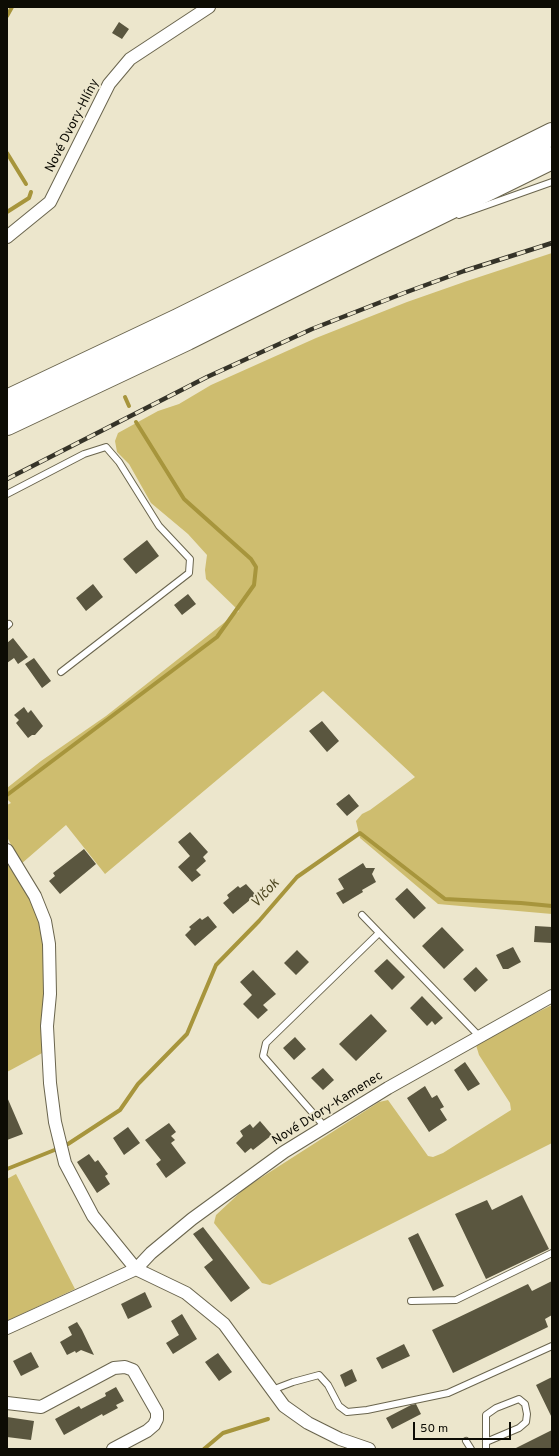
<!DOCTYPE html>
<meta charset="utf-8">
<style>
body{margin:0}
#map{position:relative;width:559px;height:1456px;overflow:hidden;background:#ece6cc;font-family:Overpass,sans-serif}
canvas{display:block}
.frame{position:absolute;inset:0;border:8px solid #0d0c04;pointer-events:none}
.scale{position:absolute;left:413px;top:1422px;width:98px;height:18px;box-sizing:border-box;border:2px solid #0d0c04;border-top:0;padding-left:5px;font-size:12px;line-height:14px;white-space:nowrap;color:#0d0c04;-webkit-text-stroke:3px #ece6cc;paint-order:stroke}
</style>
<div id="map">
<canvas width="559" height="1456"></canvas>
<div class="frame"></div>
<div class="scale">50 m</div>
</div>
<script>
const c = document.querySelector('canvas').getContext('2d');
c.lineJoin = 'round';
function fillPath(path, color) { c.fillStyle = color; c.fill(path, 'evenodd'); }
const shape = rows => new Path2D(rows.map(r => 'M' + r).join(''));
function trace(path, color, width, dash) { c.strokeStyle = color; c.lineWidth = width; c.lineCap = dash ? 'butt' : 'round'; c.setLineDash(dash || []); c.stroke(path); }
function write(font, color, halo, rows, align = 'center') {
  c.font = font + ' Overpass,sans-serif'; c.lineWidth = 4; c.setLineDash([]); c.textBaseline = 'middle'; c.strokeStyle = halo; c.fillStyle = color; for (const [text, x, y, turn = 0] of rows) {
    c.save(); c.translate(x, y); c.rotate((+turn || 0) * Math.PI / 180); c.textAlign = isNaN(turn) ? turn : align; if (halo) c.strokeText(text, 0, 0); c.fillText(text, 0, 0); c.restore();
  }
}
fillPath(shape([
 [552,253,552,914,438,904,360,838,356,821,362,814,370,810,415,777,323,691,105,874,66,825,21,864,7,837,7,805,11,803,7,799,7,788,41,761,106,716,239,611,206,579,205,570,207,555,188,534,151,503,129,464,117,452,115,441,118,433,158,411,179,404,211,385,316,338,407,302,467,281],
 [7,864,15,875,39,915,45,945,44,1052,7,1072],
 [552,1005,552,1143,270,1285,262,1283,214,1223,216,1215,245,1188,379,1102,388,1100,428,1156,433,1157,443,1153,511,1110,510,1103,479,1055,476,1045,485,1038],
 [16,1174,75,1289,7,1321,7,1179]
]), '#cebd6f');
trace(shape([
 [7,16,12,7],
 [7,153,26,184],
 [7,212,29,198,31,192],
 [125,397,129,406],
 [7,795,217,637,254,585,256,567,251,559,184,499,136,422],
 [68,1144,120,1110,138,1084,187,1034,216,965,259,921,297,877,360,833,445,899,521,903,552,906],
 [7,1169,57,1149],
 [204,1449,223,1433,268,1419]
]), '#a7953c', 4);
fillPath(shape([
 [119,22,129,29,122,39,112,33],
 [147,540,159,556,136,574,123,559],
 [93,584,103,597,86,611,76,598],
 [188,594,196,604,182,615,174,605],
 [13,638,28,657,18,664,14,658,7,663,7,643],
 [34,658,51,681,42,688,25,664],
 [24,707,28,713,31,710,43,726,35,735,32,735,28,738,16,723,19,720,14,715],
 [322,721,339,741,327,752,309,731],
 [349,794,359,806,347,816,336,804],
 [190,832,208,852,203,857,206,861,196,870,201,875,192,882,178,867,190,856,178,842],
 [84,849,96,864,60,894,49,881,55,876,53,873],
 [363,863,366,868,375,868,372,874,376,882,362,890,363,892,343,904,336,893,344,889,338,879],
 [246,884,256,895,233,914,223,903,229,898,227,895,238,886,240,888],
 [407,888,426,908,414,919,395,899],
 [208,916,217,927,195,946,185,935,191,929,189,927,200,918,202,920],
 [535,926,552,927,552,943,534,942],
 [442,927,464,950,444,969,422,946],
 [513,947,521,962,508,969,503,969,496,955],
 [297,950,309,962,296,975,284,963],
 [387,959,405,977,392,990,374,971],
 [476,967,488,980,475,992,463,979],
 [253,970,276,994,263,1005,268,1010,258,1019,243,1004,252,995,240,982],
 [422,996,443,1018,435,1025,432,1021,427,1026,410,1008],
 [371,1014,387,1031,356,1061,339,1044],
 [295,1037,306,1049,294,1060,283,1048],
 [465,1062,480,1084,468,1091,454,1070],
 [323,1068,334,1080,323,1090,311,1078],
 [425,1086,432,1098,437,1095,444,1107,440,1109,447,1120,429,1132,407,1098],
 [7,1097,23,1134,7,1140],
 [260,1121,272,1135,253,1150,251,1148,245,1153,236,1143,243,1136,240,1131,250,1124,253,1128],
 [169,1123,176,1132,171,1136,175,1140,171,1143,186,1163,166,1178,156,1164,161,1160,145,1140],
 [128,1127,140,1143,124,1155,113,1138],
 [89,1154,95,1162,98,1160,108,1174,105,1176,110,1184,97,1193,77,1162],
 [522,1195,549,1249,486,1279,455,1214,487,1200,492,1210],
 [203,1227,250,1288,231,1302,204,1267,213,1260,193,1234],
 [418,1233,444,1286,433,1291,408,1238],
 [552,1281,552,1315,545,1319,548,1327,453,1373,432,1330,528,1284,532,1291],
 [145,1292,152,1307,128,1319,121,1304],
 [182,1314,197,1339,173,1354,166,1343,179,1335,171,1321],
 [77,1322,82,1330,94,1355,81,1350,76,1353,75,1351,67,1355,60,1342,72,1335,68,1327],
 [404,1344,410,1356,382,1369,376,1358],
 [31,1352,39,1367,21,1376,13,1361],
 [218,1353,232,1372,219,1381,205,1362],
 [352,1369,357,1381,345,1387,340,1375],
 [552,1377,552,1418,536,1385],
 [116,1387,124,1401,116,1405,118,1408,103,1416,102,1414,64,1435,55,1419,79,1406,81,1409,106,1396,105,1393],
 [416,1404,421,1414,392,1429,386,1418,411,1405],
 [7,1417,34,1421,31,1440,7,1437],
 [552,1430,552,1449,514,1449]
]), '#5a563f');
const lane = shape([
 [459,215,552,182],
 [7,494,84,454,106,447,119,462,159,526,190,559,189,573,61,672],
 [7,626,9,624],
 [362,915,479,1036],
 [325,1127,263,1056,266,1043,379,933],
 [411,1301,456,1300,552,1253],
 [272,1390,293,1382,319,1375,328,1385,339,1406,347,1412,367,1410,448,1393,552,1346],
 [466,1441,471,1449],
 [486,1442,519,1428,526,1422,527,1414,525,1404,519,1399,496,1408,486,1415,486,1449]
]);
const street = shape([
 [7,237,50,202,109,84,130,59,209,7],
 [7,850,35,896,45,921,49,944,50,994,47,1026,50,1083,55,1122,65,1163,93,1216,136,1269,186,1293,224,1324,284,1406,308,1423,340,1439,369,1449],
 [7,1328,136,1269,151,1253,192,1219,284,1152,388,1088,552,996],
 [7,1403,41,1407,114,1368,125,1367,133,1370,157,1412,157,1419,154,1425,147,1431,113,1449]
]);
const highway = shape([
 [7,401,178,320,552,134],
 [7,424,187,339,373,246,552,158]
]);
trace(lane, '#6a654e', 8);
trace(street, '#6a654e', 14);
trace(highway, '#6a654e', 24);
trace(lane, '#fff', 6);
trace(street, '#fff', 12);
trace(highway, '#fff', 22);
const rail = shape([
 [7,479,207,377,312,329,404,293,464,271,552,243]
]);
trace(rail, '#353328', 4.5);
trace(rail, '#ece6cc', 3, [9]);
write('13px', '#0d0c04', '#ece6cc', [
 ["Nové Dvory-Hlíny",73,126,-63],
 ["Nové Dvory-Kamenec",328,1109,-32]
]);
write('italic 14px', '#4d4620', '#ece6cc', [
 ["Vlčok",266,894,-47]
]);
</script>
